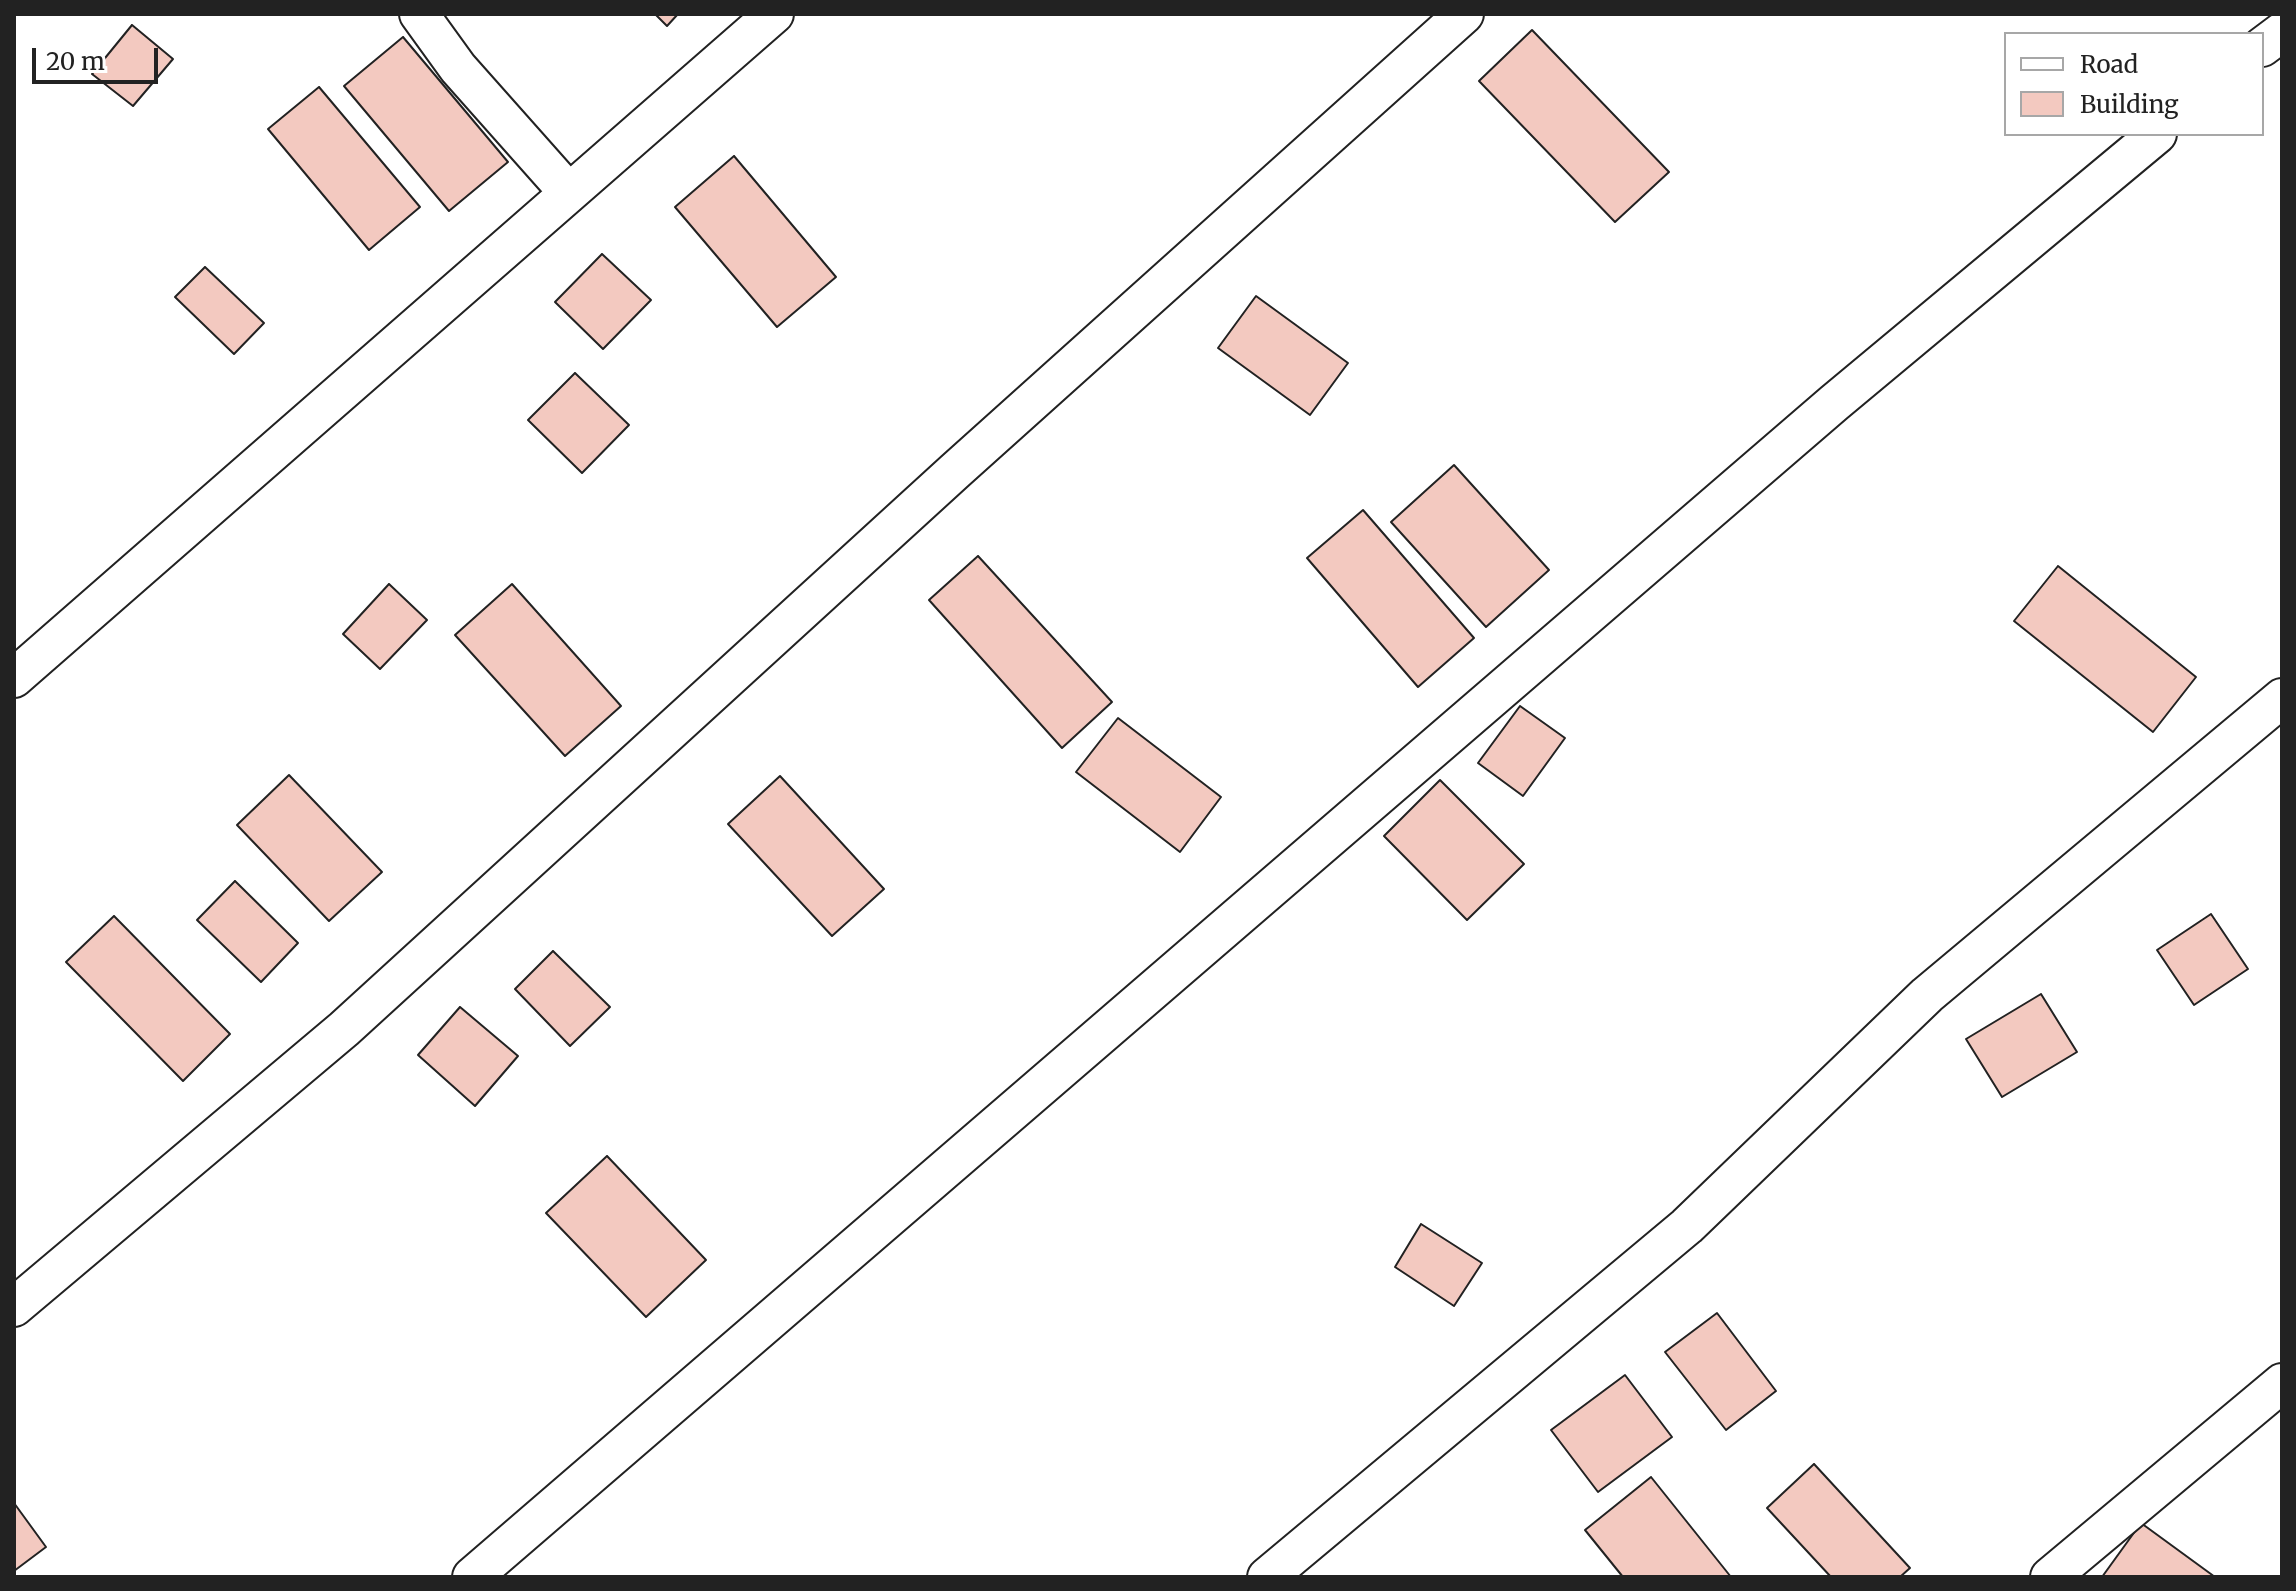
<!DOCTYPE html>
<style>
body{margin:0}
#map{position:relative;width:2296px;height:1591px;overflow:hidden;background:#fff;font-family:Merriweather,serif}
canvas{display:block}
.frame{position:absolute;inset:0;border:16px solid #222;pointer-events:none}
.legend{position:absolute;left:2004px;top:32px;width:260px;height:104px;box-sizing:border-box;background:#fff;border:2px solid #a7a7a7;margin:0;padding:10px 14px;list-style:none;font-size:24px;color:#222}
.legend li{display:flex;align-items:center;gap:16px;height:40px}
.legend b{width:40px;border:2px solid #a7a7a7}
.scale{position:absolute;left:32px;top:48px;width:126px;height:36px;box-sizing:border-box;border:4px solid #222;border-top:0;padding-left:10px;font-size:24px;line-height:28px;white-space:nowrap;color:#222;-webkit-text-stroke:6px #fff;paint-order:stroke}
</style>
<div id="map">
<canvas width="2296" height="1591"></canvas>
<div class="frame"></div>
<ul class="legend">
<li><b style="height:10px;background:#fff"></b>Road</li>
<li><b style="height:22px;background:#f3c9c0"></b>Building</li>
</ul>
<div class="scale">20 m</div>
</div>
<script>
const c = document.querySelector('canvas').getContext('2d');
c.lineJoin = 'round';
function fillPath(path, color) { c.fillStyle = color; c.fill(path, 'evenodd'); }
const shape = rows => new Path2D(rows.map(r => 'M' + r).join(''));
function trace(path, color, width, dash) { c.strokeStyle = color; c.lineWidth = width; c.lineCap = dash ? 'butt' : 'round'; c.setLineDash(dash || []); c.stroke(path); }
const building = shape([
 [655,14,678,14,667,26,655,14],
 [132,25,173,59,133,106,92,74,132,25],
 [1532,30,1669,172,1615,222,1479,81,1532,30],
 [403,37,508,162,449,211,344,86,403,37],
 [319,87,420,207,369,250,268,129,319,87],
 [734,156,836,277,777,327,675,207,734,156],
 [602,254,651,300,603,349,555,302,602,254],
 [205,267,264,323,234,354,175,297,205,267],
 [1256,296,1348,363,1310,415,1218,348,1256,296],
 [575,373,629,425,582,473,528,420,575,373],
 [1454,465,1549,570,1486,627,1391,522,1454,465],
 [1363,510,1474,638,1418,687,1307,558,1363,510],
 [978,556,1112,702,1062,748,929,600,978,556],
 [2058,566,2196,677,2153,732,2014,621,2058,566],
 [389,584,427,620,380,669,343,634,389,584],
 [512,584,621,706,565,756,455,635,512,584],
 [1520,706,1565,738,1523,796,1478,763,1520,706],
 [1118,718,1221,797,1180,852,1076,772,1118,718],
 [289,775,382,872,329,921,237,825,289,775],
 [780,776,884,889,832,936,728,824,780,776],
 [1440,780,1524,864,1467,920,1384,836,1440,780],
 [235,881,298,943,261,982,197,920,235,881],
 [2211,914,2248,969,2194,1005,2157,950,2211,914],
 [114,916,230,1034,183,1081,66,962,114,916],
 [553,951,610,1007,570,1046,515,989,553,951],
 [2041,994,2077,1052,2002,1097,1966,1039,2041,994],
 [460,1007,518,1056,475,1106,418,1055,460,1007],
 [607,1156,706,1260,646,1317,546,1213,607,1156],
 [1421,1224,1482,1263,1454,1306,1395,1267,1421,1224],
 [1717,1313,1776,1391,1726,1430,1665,1352,1717,1313],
 [1625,1375,1672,1437,1598,1492,1551,1430,1625,1375],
 [1814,1464,1910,1568,1900,1577,1831,1577,1767,1508,1814,1464],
 [1651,1477,1731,1577,1623,1577,1585,1530,1651,1477],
 [14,1503,46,1547,14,1571,14,1503],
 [2141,1523,2215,1577,2102,1577,2141,1523]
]);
fillPath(building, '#f3c9c0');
trace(building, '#222', 2);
const minor = shape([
 [419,14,458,68,569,193],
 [2262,47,2282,32],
 [14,678,774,14],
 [14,1307,344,1029,955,471,1464,14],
 [472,1577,1834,403,2157,134],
 [1267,1577,1687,1226,1927,995,2282,698],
 [2050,1577,2282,1383]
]);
trace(minor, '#222', 42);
trace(minor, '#fff', 38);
</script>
